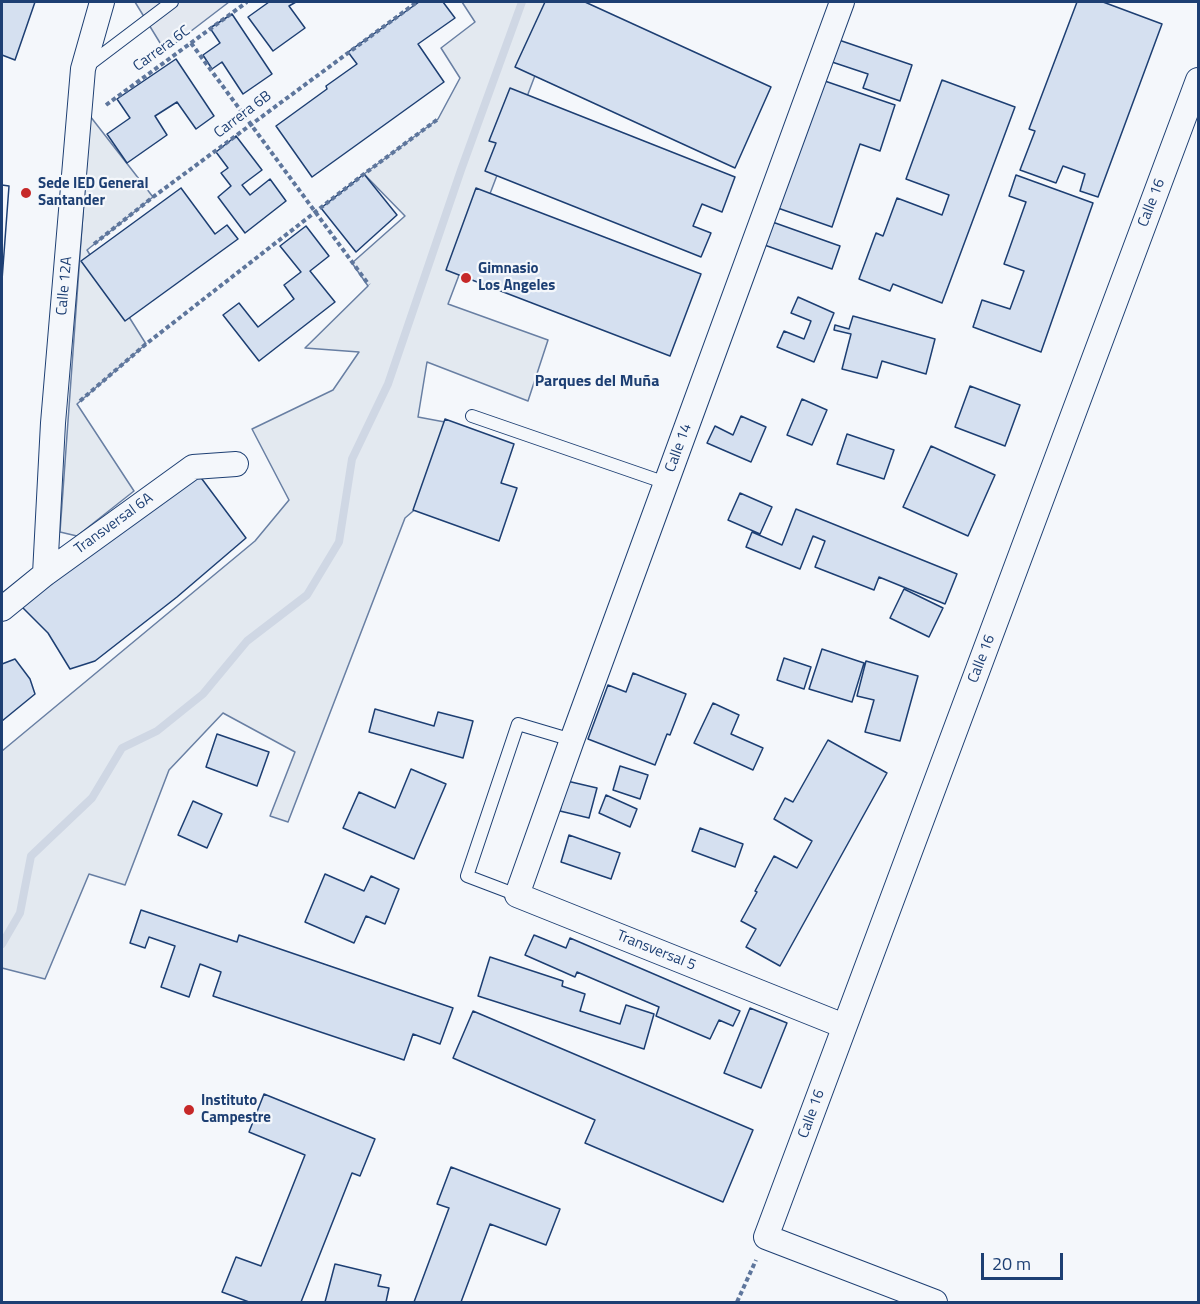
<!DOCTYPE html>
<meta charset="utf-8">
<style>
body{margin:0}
#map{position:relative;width:1200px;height:1304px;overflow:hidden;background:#f4f7fb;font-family:"Titillium Web",sans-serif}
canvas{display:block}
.frame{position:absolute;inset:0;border:3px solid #1d3f73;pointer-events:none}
.scale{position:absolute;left:981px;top:1253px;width:82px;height:27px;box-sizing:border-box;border:3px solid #1d3f73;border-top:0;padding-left:8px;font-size:18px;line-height:21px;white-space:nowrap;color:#1d3f73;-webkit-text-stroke:4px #f4f7fb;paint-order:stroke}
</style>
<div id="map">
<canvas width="1200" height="1304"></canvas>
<div class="frame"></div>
<div class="scale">20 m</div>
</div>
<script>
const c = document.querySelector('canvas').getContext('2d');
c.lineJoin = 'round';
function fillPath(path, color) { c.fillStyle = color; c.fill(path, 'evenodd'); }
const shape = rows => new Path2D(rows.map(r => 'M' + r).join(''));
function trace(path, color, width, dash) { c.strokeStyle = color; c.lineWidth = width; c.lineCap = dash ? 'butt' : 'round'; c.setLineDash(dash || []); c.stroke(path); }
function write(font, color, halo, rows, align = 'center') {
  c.font = font + ' "Titillium Web",sans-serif'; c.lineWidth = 4.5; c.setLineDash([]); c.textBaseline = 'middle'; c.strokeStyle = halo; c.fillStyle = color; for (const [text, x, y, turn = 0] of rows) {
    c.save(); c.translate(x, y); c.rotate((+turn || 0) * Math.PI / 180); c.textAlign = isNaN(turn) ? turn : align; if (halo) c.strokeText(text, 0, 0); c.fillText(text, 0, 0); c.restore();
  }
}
const green = shape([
 [462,2,563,2,448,304,548,340,528,401,427,362,418,417,450,423,419,506,405,518,288,822,270,816,295,752,223,713,169,770,125,885,89,874,45,979,2,968,2,751,255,541,289,500,252,429,333,390,359,352,305,348,368,286,352,263,405,216,364,174,438,119,460,78,441,48,475,22,462,2],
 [90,116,153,197,87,250,146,344,77,404,134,491,77,536,60,532,90,116]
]);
fillPath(green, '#e3e9f0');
trace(green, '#687fa3', 1.5);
const parking = shape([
 [135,2,229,2,165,51,135,2]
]);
fillPath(parking, '#e3e8f0');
trace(parking, '#687fa3', 1.5);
trace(shape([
 [2,944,20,913,31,856,92,798,122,748,157,731,203,694,247,641,307,595,339,542,352,459,388,384,461,170,522,2]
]), '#cfd7e4', 8);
const building = shape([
 [2,2,35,2,15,60,2,55,2,2],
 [269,2,296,2,289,6,305,28,273,51,248,17,269,2],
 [419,2,443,2,455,18,418,44,444,82,312,177,276,126,327,89,326,86,357,64,348,52,419,2],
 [545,2,585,2,771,87,735,168,515,67,545,2],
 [1077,2,1103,2,1162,24,1098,197,1080,191,1085,174,1063,166,1056,183,1020,170,1035,131,1029,129,1077,2],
 [232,14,272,74,243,94,222,62,212,69,203,55,220,43,210,28,232,14],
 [833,38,912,65,900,101,863,88,868,74,826,60,833,38],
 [176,59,214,116,196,129,177,102,155,116,167,135,127,163,107,134,130,118,117,99,176,59],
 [816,78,895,105,880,151,860,144,832,227,772,206,816,78],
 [942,80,1015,107,942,303,893,284,890,291,859,279,876,233,883,236,897,198,942,215,949,195,906,179,942,80],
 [510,88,735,177,722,212,702,204,693,226,711,233,701,257,485,171,496,143,489,141,510,88],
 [236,136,262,170,242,185,250,195,270,179,286,201,245,233,218,197,231,186,221,173,228,168,216,152,236,136],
 [364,174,397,215,356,252,321,208,364,174],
 [1016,175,1093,203,1041,352,973,327,982,300,1010,309,1024,271,1004,264,1026,202,1009,196,1016,175],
 [2,185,9,186,2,280,2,185],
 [2,185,9,186,2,280,2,185],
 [181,188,215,234,227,225,238,239,125,321,81,261,181,188],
 [476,188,701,274,670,356,446,270,476,188],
 [764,219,840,246,832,269,756,242,764,219],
 [306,226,329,256,310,271,335,302,259,361,223,315,239,303,258,327,294,299,284,285,301,272,280,246,306,226],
 [798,297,834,313,814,362,777,347,784,331,804,339,811,321,791,313,798,297],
 [853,316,935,339,926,374,882,361,877,378,842,369,851,334,834,330,835,325,849,329,853,316],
 [970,386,1020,405,1005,446,955,427,970,386],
 [802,399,827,410,812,445,787,435,802,399],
 [741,416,766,427,751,462,707,443,715,426,733,435,741,416],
 [445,419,514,444,501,483,517,488,499,541,413,510,445,419],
 [847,434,894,450,884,479,837,464,847,434],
 [931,446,995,475,968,536,903,507,931,446],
 [193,467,246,538,177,597,95,661,70,669,48,633,20,605,193,467],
 [740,493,772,507,760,534,728,520,740,493],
 [796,509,957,574,945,604,879,577,874,590,815,567,825,541,813,536,800,569,746,547,752,532,782,545,796,509],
 [904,589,943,608,929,637,890,618,904,589],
 [822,649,864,663,852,702,809,689,822,649],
 [784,658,811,667,804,689,777,680,784,658],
 [15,659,30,679,35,694,2,721,2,664,15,659],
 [866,661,918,676,900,741,865,732,874,700,857,696,866,661],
 [633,673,686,694,670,735,667,734,655,765,588,739,608,685,626,692,633,673],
 [713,703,739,715,731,734,763,748,753,770,694,743,713,703],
 [375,709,434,726,438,712,473,721,463,758,369,732,375,709],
 [217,734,269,752,257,786,206,767,217,734],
 [828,740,887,773,780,966,746,947,756,929,741,921,757,892,755,891,774,856,797,868,812,841,774,819,785,798,793,802,828,740],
 [620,766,648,775,640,799,613,790,620,766],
 [411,769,446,784,414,859,343,828,359,792,395,808,411,769],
 [567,781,597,788,589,818,560,811,567,781],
 [606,795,637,809,630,827,599,813,606,795],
 [193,801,222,814,207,848,178,835,193,801],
 [700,828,743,844,735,867,692,851,700,828],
 [569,835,620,853,611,879,561,862,569,835],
 [325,874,364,891,371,876,399,889,385,924,366,916,354,943,305,922,325,874],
 [141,910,237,942,239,935,453,1008,440,1044,413,1034,404,1060,213,996,221,972,200,964,189,997,161,987,175,946,149,937,145,948,130,943,141,910],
 [534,935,566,948,570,938,740,1011,733,1026,719,1020,710,1039,656,1016,659,1007,577,972,575,977,525,955,534,935],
 [490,957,563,981,562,986,585,994,580,1011,620,1024,626,1005,654,1014,644,1049,478,996,490,957],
 [750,1008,787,1023,761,1088,724,1073,750,1008],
 [473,1011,753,1130,723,1202,585,1143,595,1120,453,1058,473,1011],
 [264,1094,375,1139,360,1176,352,1173,301,1302,249,1302,222,1292,236,1257,261,1266,305,1155,249,1132,264,1094],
 [451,1167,560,1209,546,1245,490,1224,461,1302,414,1302,449,1208,437,1204,451,1167],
 [335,1264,381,1275,378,1286,389,1288,386,1302,325,1302,335,1264]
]);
fillPath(building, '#d5e0f0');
trace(building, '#1d3f73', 1.5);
const service = shape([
 [86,67,172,2],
 [472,416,666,483],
 [517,895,467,876,518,724,572,740]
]);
const minor = shape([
 [842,2,572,740,517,895,844,1026],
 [45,574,53,423,83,69,102,2],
 [2,609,45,574,193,467,236,464],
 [935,1302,766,1237,1198,80]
]);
trace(service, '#1d3f73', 14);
trace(minor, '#1d3f73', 26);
trace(shape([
 [191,43,369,285],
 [106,105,247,2],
 [94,244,153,197,417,2],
 [80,401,146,344,364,174,438,119],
 [737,1302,756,1260]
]), '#5e769c', 4, [4.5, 3]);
trace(service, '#f4f7fb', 12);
trace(minor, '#f4f7fb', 24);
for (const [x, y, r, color] of [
 [26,193,6,"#c62828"],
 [466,278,6,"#c62828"],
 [189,1110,6,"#c62828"]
]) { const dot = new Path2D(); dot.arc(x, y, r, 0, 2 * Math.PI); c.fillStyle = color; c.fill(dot); trace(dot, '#f4f7fb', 2); }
write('15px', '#1d3f73', '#f4f7fb', [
 ["Carrera 6C",162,49,-36],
 ["Carrera 6B",243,115,-37],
 ["Calle 16",1152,203,-69],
 ["Calle 12A",65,286,-85],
 ["Calle 14",679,448,-70],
 ["Transversal 6A",114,524,-36],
 ["Calle 16",982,659,-69],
 ["Transversal 5",656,951,22],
 ["Calle 16",812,1114,-70]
]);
write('bold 15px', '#1d3f73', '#f4f7fb', [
 ["Sede IED General",38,184],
 ["Santander",38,201],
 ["Gimnasio",478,269],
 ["Los Angeles",478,286],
 ["Instituto",201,1101],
 ["Campestre",201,1118]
], 'left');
write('bold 16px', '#1d3f73', '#f4f7fb', [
 ["Parques del Muña",597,382]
]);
</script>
